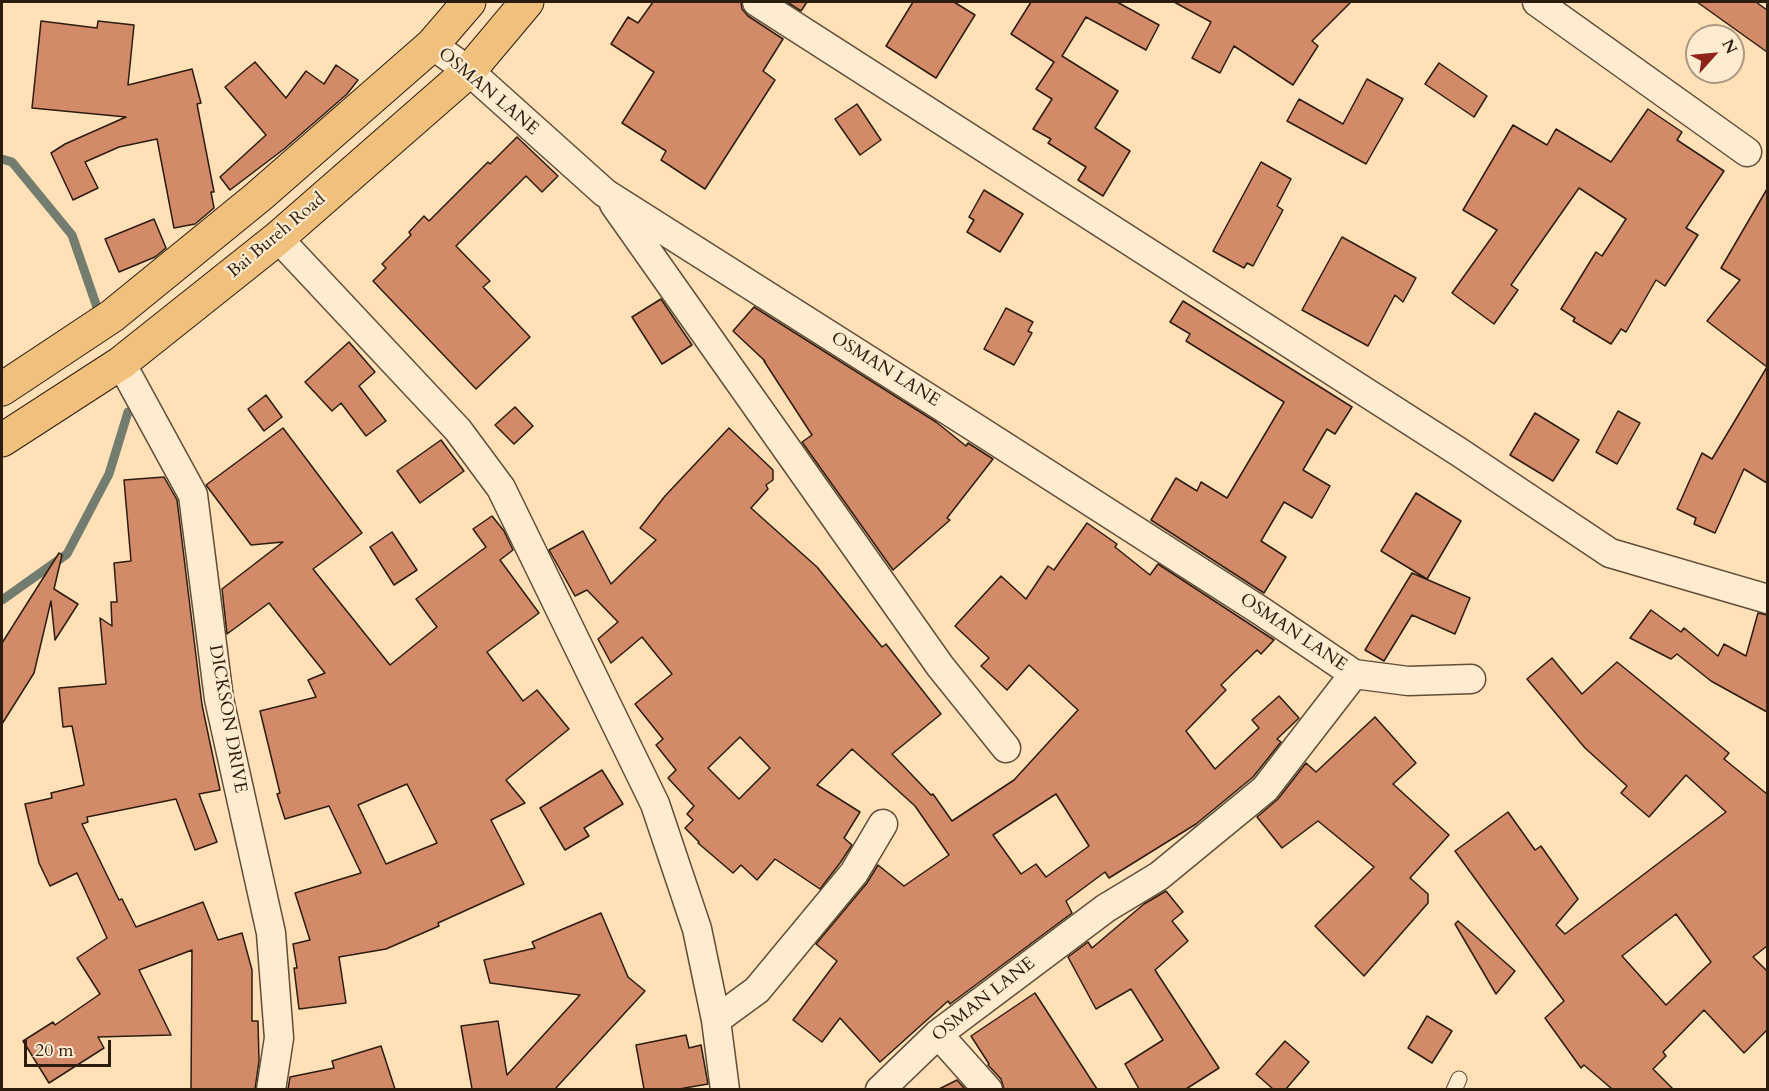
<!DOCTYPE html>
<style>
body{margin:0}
#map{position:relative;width:1769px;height:1091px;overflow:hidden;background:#ffe0b7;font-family:Cardo,serif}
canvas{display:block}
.frame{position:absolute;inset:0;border:3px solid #2c1c0d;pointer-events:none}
.north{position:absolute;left:1685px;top:24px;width:60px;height:60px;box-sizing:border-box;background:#ffebd0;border:2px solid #ab9882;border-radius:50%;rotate:63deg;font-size:16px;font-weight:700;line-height:24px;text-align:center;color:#2c1c0d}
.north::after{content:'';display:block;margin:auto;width:21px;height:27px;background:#8f2418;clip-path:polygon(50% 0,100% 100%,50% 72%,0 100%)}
.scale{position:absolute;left:24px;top:1040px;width:87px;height:27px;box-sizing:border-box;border:3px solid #2c1c0d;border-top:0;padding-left:8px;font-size:18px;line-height:21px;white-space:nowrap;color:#2c1c0d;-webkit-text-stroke:4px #ffebd0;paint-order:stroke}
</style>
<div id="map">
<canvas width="1769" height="1091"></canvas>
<div class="frame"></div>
<div class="north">N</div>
<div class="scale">20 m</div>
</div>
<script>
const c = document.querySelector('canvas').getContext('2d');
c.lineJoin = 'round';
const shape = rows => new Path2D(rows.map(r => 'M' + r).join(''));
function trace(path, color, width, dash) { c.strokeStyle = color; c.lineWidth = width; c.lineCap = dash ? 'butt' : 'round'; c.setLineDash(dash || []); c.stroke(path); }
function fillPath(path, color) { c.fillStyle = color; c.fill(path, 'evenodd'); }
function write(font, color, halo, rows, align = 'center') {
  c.font = font + ' Cardo,serif'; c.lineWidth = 4.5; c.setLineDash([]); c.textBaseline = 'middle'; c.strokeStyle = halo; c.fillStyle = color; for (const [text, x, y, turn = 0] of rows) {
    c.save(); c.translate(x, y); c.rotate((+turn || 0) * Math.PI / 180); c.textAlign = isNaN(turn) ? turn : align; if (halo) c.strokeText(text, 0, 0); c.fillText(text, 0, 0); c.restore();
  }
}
trace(shape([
 [2,159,12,162,72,235,99,313],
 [2,600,67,554,109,474,128,412]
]), '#727d6f', 9);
const building = shape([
 [653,2,741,2,742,9,748,16,783,39,763,71,775,80,705,189,661,160,666,151,622,123,654,72,611,44,628,17,638,23,653,2],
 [787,2,807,2,801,11,787,2],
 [913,2,954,2,975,15,936,78,886,46,913,2],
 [1031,2,1117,2,1159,25,1146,50,1086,17,1062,56,1118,91,1095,128,1130,151,1103,196,1078,180,1086,167,1048,143,1051,139,1033,129,1052,99,1036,89,1054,62,1011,34,1031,2],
 [1174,2,1351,2,1312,41,1318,46,1293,85,1234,46,1220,73,1192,58,1211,22,1174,2],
 [1697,2,1756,2,1767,10,1767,52,1697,2],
 [41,21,97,28,98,21,134,25,128,85,192,69,201,103,197,104,214,192,211,192,214,208,195,224,174,228,157,139,119,147,85,162,98,188,73,200,51,153,65,144,126,117,32,108,41,21],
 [255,62,286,98,306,71,324,84,336,65,358,80,347,94,284,149,230,190,220,177,266,135,225,87,255,62],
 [1439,63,1487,96,1474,117,1425,84,1439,63],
 [1367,79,1403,99,1366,164,1287,121,1299,99,1343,124,1367,79],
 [857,104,881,140,860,155,835,119,857,104],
 [1648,109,1682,132,1677,140,1724,171,1686,228,1698,235,1665,286,1656,280,1626,332,1621,329,1611,344,1573,321,1575,318,1561,309,1596,252,1602,256,1626,219,1579,188,1511,285,1518,290,1494,324,1452,293,1497,230,1463,210,1513,125,1547,145,1556,129,1611,162,1648,109],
 [517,137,558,176,542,192,526,176,456,246,490,281,483,287,530,337,476,389,373,281,386,268,382,264,411,235,409,232,424,216,429,221,488,162,490,164,517,137],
 [1261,162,1291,179,1277,206,1283,210,1253,266,1247,263,1244,268,1213,251,1261,162],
 [1767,189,1767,483,1744,469,1715,533,1694,524,1696,518,1677,509,1702,453,1712,459,1767,367,1707,321,1740,280,1721,268,1767,189],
 [984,190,1023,214,1000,252,967,232,974,220,969,217,984,190],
 [154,219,166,248,155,257,119,272,105,239,154,219],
 [1342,237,1416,278,1403,302,1395,295,1368,346,1302,310,1342,237],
 [661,299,692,345,662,364,632,317,661,299],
 [1183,301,1352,407,1335,434,1327,429,1303,470,1330,486,1312,518,1284,502,1261,541,1286,557,1264,593,1151,520,1176,478,1197,491,1201,482,1227,498,1284,402,1186,341,1190,334,1170,322,1183,301],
 [754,307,936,422,966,446,968,443,993,459,947,518,950,520,893,570,802,442,812,435,764,361,765,361,733,331,754,307],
 [1006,308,1033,322,1028,331,1032,333,1014,365,984,349,1006,308],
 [349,342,375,372,359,386,386,421,366,436,341,403,332,411,305,382,349,342],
 [266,395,282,417,264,431,248,409,266,395],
 [515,407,533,426,514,444,495,425,515,407],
 [1618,411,1640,423,1617,464,1596,452,1618,411],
 [1535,413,1579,440,1553,481,1510,455,1535,413],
 [283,428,362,533,313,569,390,665,437,627,416,599,486,547,473,529,492,516,504,531,513,550,500,560,539,613,487,652,523,701,537,690,569,729,506,780,525,803,491,820,524,884,438,923,439,926,386,949,339,957,346,1003,299,1009,294,968,297,968,293,944,310,940,295,893,361,873,329,806,285,819,277,794,280,793,260,711,316,697,308,680,325,673,269,603,227,634,222,589,283,542,251,545,206,485,283,428],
 [407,784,437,843,386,864,358,805,407,784],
 [729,428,773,470,773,480,766,485,768,489,751,508,817,567,882,647,886,644,941,714,892,754,931,795,933,794,952,821,1014,780,1078,710,1029,665,1007,690,981,666,989,658,955,626,1001,576,1026,599,1048,566,1054,570,1087,523,1117,544,1115,547,1150,575,1158,564,1274,640,1261,654,1257,650,1221,685,1226,690,1186,731,1215,769,1259,728,1252,720,1279,696,1299,718,1277,739,1281,742,1253,777,1196,824,1109,878,1105,872,1066,901,1072,913,950,1004,948,1001,880,1062,840,1018,822,1042,793,1020,837,961,816,944,867,883,878,865,904,886,949,855,915,806,852,749,817,785,860,812,844,838,852,845,840,863,820,889,775,859,757,880,741,865,733,873,698,843,699,842,685,828,693,820,687,814,694,806,668,778,676,770,656,745,663,739,635,704,672,674,642,637,611,663,598,639,618,622,587,590,575,596,549,550,583,531,611,584,656,540,640,528,665,496,729,428],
 [740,737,770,768,739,799,708,768,740,737],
 [1056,794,1089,846,1046,877,1036,864,1021,874,993,835,1056,794],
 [441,440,464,471,420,503,397,471,441,440],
 [164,477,177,500,202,705,220,790,199,794,217,842,195,850,176,799,87,817,88,822,82,824,119,900,122,899,136,927,203,902,218,940,242,933,252,970,252,1021,258,1021,259,1061,255,1089,191,1089,192,950,139,970,171,1035,98,1037,104,1048,49,1083,23,1041,53,1022,55,1025,100,994,77,958,107,938,77,873,50,886,39,863,25,804,52,798,51,793,84,785,72,726,63,727,59,688,106,684,100,618,112,626,111,602,117,602,114,563,131,561,124,480,164,477],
 [1416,493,1461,521,1427,579,1381,551,1416,493],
 [392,532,417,570,394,585,370,547,392,532],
 [59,553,62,555,54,589,78,604,55,640,51,601,34,673,2,724,2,643,59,553],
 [1412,573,1470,598,1455,634,1412,615,1384,661,1365,650,1412,573],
 [1651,610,1681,632,1684,628,1718,656,1724,644,1746,656,1758,613,1767,615,1767,712,1711,681,1677,654,1671,659,1630,638,1651,610],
 [1552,658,1582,694,1617,662,1729,753,1724,759,1767,794,1767,946,1753,957,1767,971,1767,1030,1744,1053,1704,1010,1663,1052,1666,1056,1653,1069,1673,1089,1612,1089,1584,1065,1581,1068,1545,1018,1564,1001,1455,851,1508,812,1535,850,1541,846,1578,899,1556,925,1565,934,1726,812,1686,775,1649,817,1621,793,1627,786,1585,748,1527,679,1552,658],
 [1676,914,1711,962,1666,1005,1622,956,1676,914],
 [1375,717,1416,763,1393,784,1449,835,1410,878,1428,894,1428,903,1364,976,1315,926,1374,867,1318,821,1282,848,1257,817,1278,799,1306,763,1316,772,1375,717],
 [602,770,623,804,584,828,589,836,565,850,540,808,602,770],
 [1166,891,1183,912,1172,921,1188,941,1155,970,1219,1068,1186,1089,1139,1089,1125,1064,1163,1040,1131,989,1096,1009,1068,957,1088,942,1092,948,1144,904,1166,891],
 [601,913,628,977,645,991,555,1089,472,1089,461,1026,498,1021,507,1075,580,995,490,983,484,960,535,948,532,942,601,913],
 [1458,921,1515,971,1496,994,1455,924,1458,921],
 [1035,993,1097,1089,1004,1089,1001,1079,988,1065,989,1064,971,1036,1035,993],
 [1427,1016,1452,1031,1432,1063,1408,1048,1427,1016],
 [686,1035,689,1048,701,1045,708,1084,679,1089,644,1089,636,1045,686,1035],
 [1285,1041,1309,1062,1286,1089,1273,1089,1256,1074,1285,1041],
 [381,1046,395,1089,288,1089,290,1077,334,1068,332,1061,381,1046],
 [957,1080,965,1089,939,1089,957,1080]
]);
fillPath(building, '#d28a69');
trace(building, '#2c1c0d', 1.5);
const service = shape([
 [1454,1090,1459,1079]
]);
const minor = shape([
 [757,2,1459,452,1610,553,1768,599],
 [1537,2,1747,152],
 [432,45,469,71,605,193,982,432,1261,611,1354,674,1408,681,1471,679],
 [614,204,940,666,1006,748],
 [278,238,458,430,501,488,655,804,697,929,716,1020,725,1090],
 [121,363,193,495,219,699,271,933,279,1038,271,1090],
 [716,1020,757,990,854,873,883,824],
 [938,1034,988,1090],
 [880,1090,938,1034,1106,908,1159,876,1265,789,1354,674]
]);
const trunk = shape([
 [2,389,112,316,258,197,432,45,469,2],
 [2,440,121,363,278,238,469,71,527,2]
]);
trace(service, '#614d38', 17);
trace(minor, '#614d38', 31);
trace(trunk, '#2c1c0d', 35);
trace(service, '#ffebd0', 15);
trace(minor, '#ffebd0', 28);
trace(trunk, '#f0c07c', 33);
write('18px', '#2c1c0d', '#ffebd0', [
 ["OSMAN LANE",488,92,40],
 ["Bai Bureh Road",277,236,-40],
 ["OSMAN LANE",885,370,32],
 ["OSMAN LANE",1293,633,34],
 ["DICKSON DRIVE",227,719,80],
 ["OSMAN LANE",984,1000,-38]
]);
</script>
